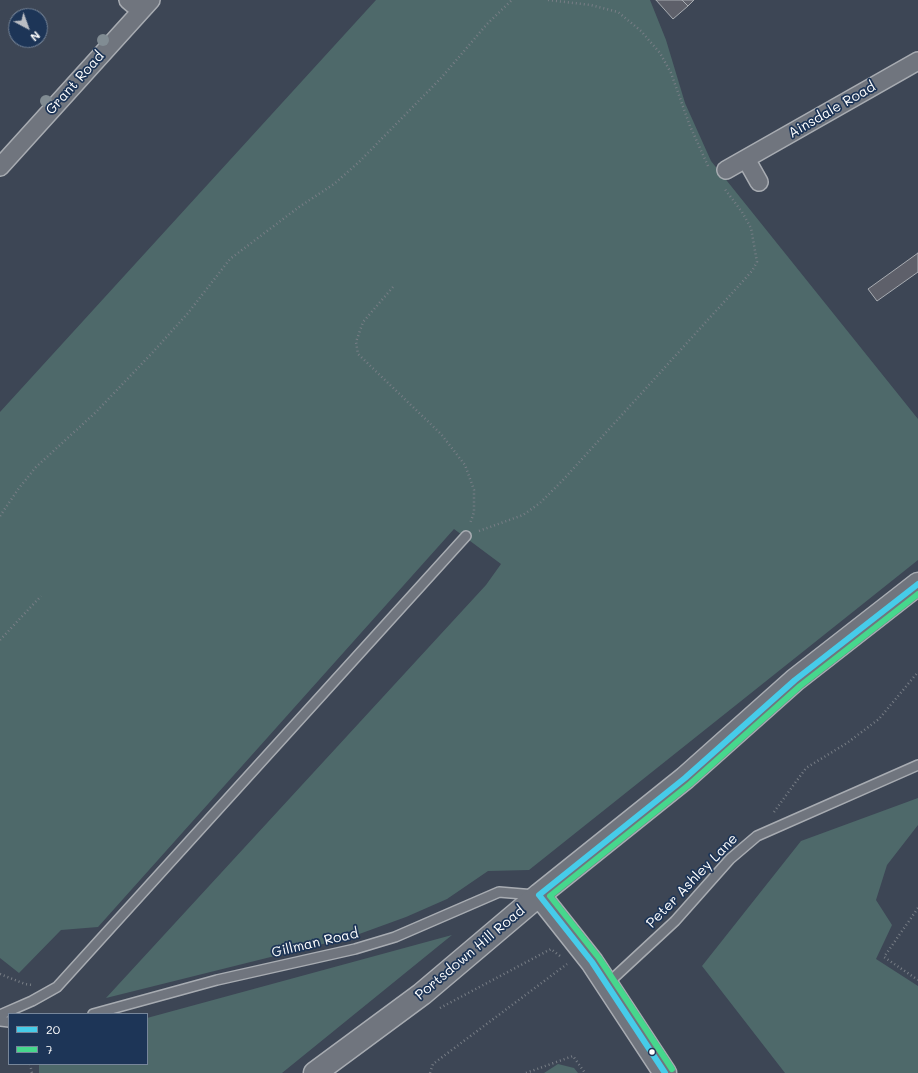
<!DOCTYPE html>
<style>
body{margin:0}
#map{position:relative;width:918px;height:1073px;overflow:hidden;background:#3d4655;font-family:Mali,sans-serif}
canvas{display:block}
.legend{position:absolute;left:8px;top:1013px;width:140px;height:52px;box-sizing:border-box;background:#1d3557;border:1px solid #77869a;margin:0;padding:5px 7px;list-style:none;font-size:12px;color:#fff}
.legend li{display:flex;align-items:center;gap:8px;height:20px}
.legend b{width:20px;border:1px solid #77869a}
.north{position:absolute;left:8px;top:8px;width:40px;height:40px;box-sizing:border-box;background:#1d3557;border:1px solid #77869a;border-radius:50%;rotate:139deg;font-size:11px;font-weight:700;line-height:16px;text-align:center;color:#fff}
.north::after{content:'';display:block;margin:auto;width:14px;height:18px;background:#bbbec4;clip-path:polygon(50% 0,100% 100%,50% 72%,0 100%)}
</style>
<div id="map">
<canvas width="918" height="1073"></canvas>
<ul class="legend">
<li><b style="height:5px;background:#46cce9"></b>20</li>
<li><b style="height:5px;background:#46d78d"></b>7</li>
</ul>
<div class="north">N</div>
</div>
<script>
const c = document.querySelector('canvas').getContext('2d');
c.lineJoin = 'round';
function fillPath(path, color) { c.fillStyle = color; c.fill(path, 'evenodd'); }
const shape = rows => new Path2D(rows.map(r => 'M' + r).join(''));
function trace(path, color, width, dash) { c.strokeStyle = color; c.lineWidth = width; c.lineCap = dash ? 'butt' : 'round'; c.setLineDash(dash || []); c.stroke(path); }
function write(font, color, halo, rows, align = 'center') {
  c.font = font + ' Mali,sans-serif'; c.lineWidth = 3.5; c.setLineDash([]); c.textBaseline = 'middle'; c.strokeStyle = halo; c.fillStyle = color; for (const [text, x, y, turn = 0] of rows) {
    c.save(); c.translate(x, y); c.rotate((+turn || 0) * Math.PI / 180); c.textAlign = isNaN(turn) ? turn : align; if (halo) c.strokeText(text, 0, 0); c.fillText(text, 0, 0); c.restore();
  }
}
fillPath(shape([
 [376,0,650,0,666,40,685,103,711,161,918,419,918,560,529,870,488,871,447,899,406,917,351,937,106,998,486,585,501,564,454,529,98,927,61,930,19,973,0,958,0,412],
 [918,798,918,825,887,865,876,900,892,925,876,959,918,986,918,1073,785,1073,702,966,801,841],
 [452,935,282,1073,39,1073,39,1064,147,1064,147,1018],
 [558,1064,574,1068,578,1073,544,1073]
]), '#4e696a');
const building = shape([
 [656,0,682,0,688,6,673,19,656,0],
 [682,0,694,0,688,6,682,0],
 [918,253,918,272,877,301,868,289,918,253]
]);
fillPath(building, '#5e606a');
trace(building, '#a8acb2', 1);
const lane = shape([
 [607,984,675,921,730,859,757,836,918,765],
 [93,1014,217,980,355,949,395,937,499,892,535,895],
 [0,1015,32,1001,57,987,466,536],
 [0,1021,9,1022]
]);
const street = shape([
 [128,0,141,11],
 [746,159,759,182],
 [0,167,151,0],
 [726,170,918,61]
]);
const secondary = shape([
 [539,895,592,962,665,1073],
 [315,1073,422,994,539,895,685,778,795,680,918,584]
]);
trace(lane, '#a8acb2', 12);
trace(street, '#a8acb2', 20);
trace(secondary, '#a8acb2', 25);
trace(shape([
 [548,0,591,5,618,12,641,31,660,53,671,73,690,126,708,166],
 [393,287,363,322,356,342,358,354,441,434,465,465,474,490,474,512,470,524],
 [0,516,19,488,36,467,96,412,153,352,188,313,230,259,299,207,334,184,360,161,442,77,487,24,512,0],
 [479,531,523,515,540,503,563,480,752,271,757,262,751,228,742,212,724,188],
 [0,640,41,596],
 [774,812,806,768,847,743,879,719,918,672],
 [918,908,884,957,918,980],
 [0,974,25,984,32,985],
 [440,1008,551,949,560,956],
 [30,1064,32,1073],
 [430,1073,433,1064,567,964],
 [526,1073,573,1056,585,1073]
]), '#787e86', 2.5, [1, 3]);
trace(lane, '#70757e', 9);
trace(street, '#70757e', 17);
trace(secondary, '#70757e', 22);
trace(shape([
 [665,1073,592,962,539,895,685,778,795,680,918,584]
]), '#46cce9', 6);
trace(shape([
 [672,1069,599,958,550,896,690,784,800,686,918,594]
]), '#46d78d', 6);
c.fillStyle = '#818c93';
for (const [x, y] of [
 [103,40],
 [46,101]
]) { c.beginPath(); c.arc(x, y, 6, 0, 2 * Math.PI); c.fill(); }
for (const [x, y, r, color] of [
 [652,1052,3.5,"#fff"]
]) { const dot = new Path2D(); dot.arc(x, y, r, 0, 2 * Math.PI); c.fillStyle = color; c.fill(dot); trace(dot, '#1d3557', 1.5); }
write('14px', '#fff', '#1d3557', [
 ["Grant Road",75,83,-48],
 ["Ainsdale Road",832,110,-30],
 ["Peter Ashley Lane",692,881,-46],
 ["Gillman Road",315,943,-13],
 ["Portsdown Hill Road",470,953,-40]
]);
</script>
